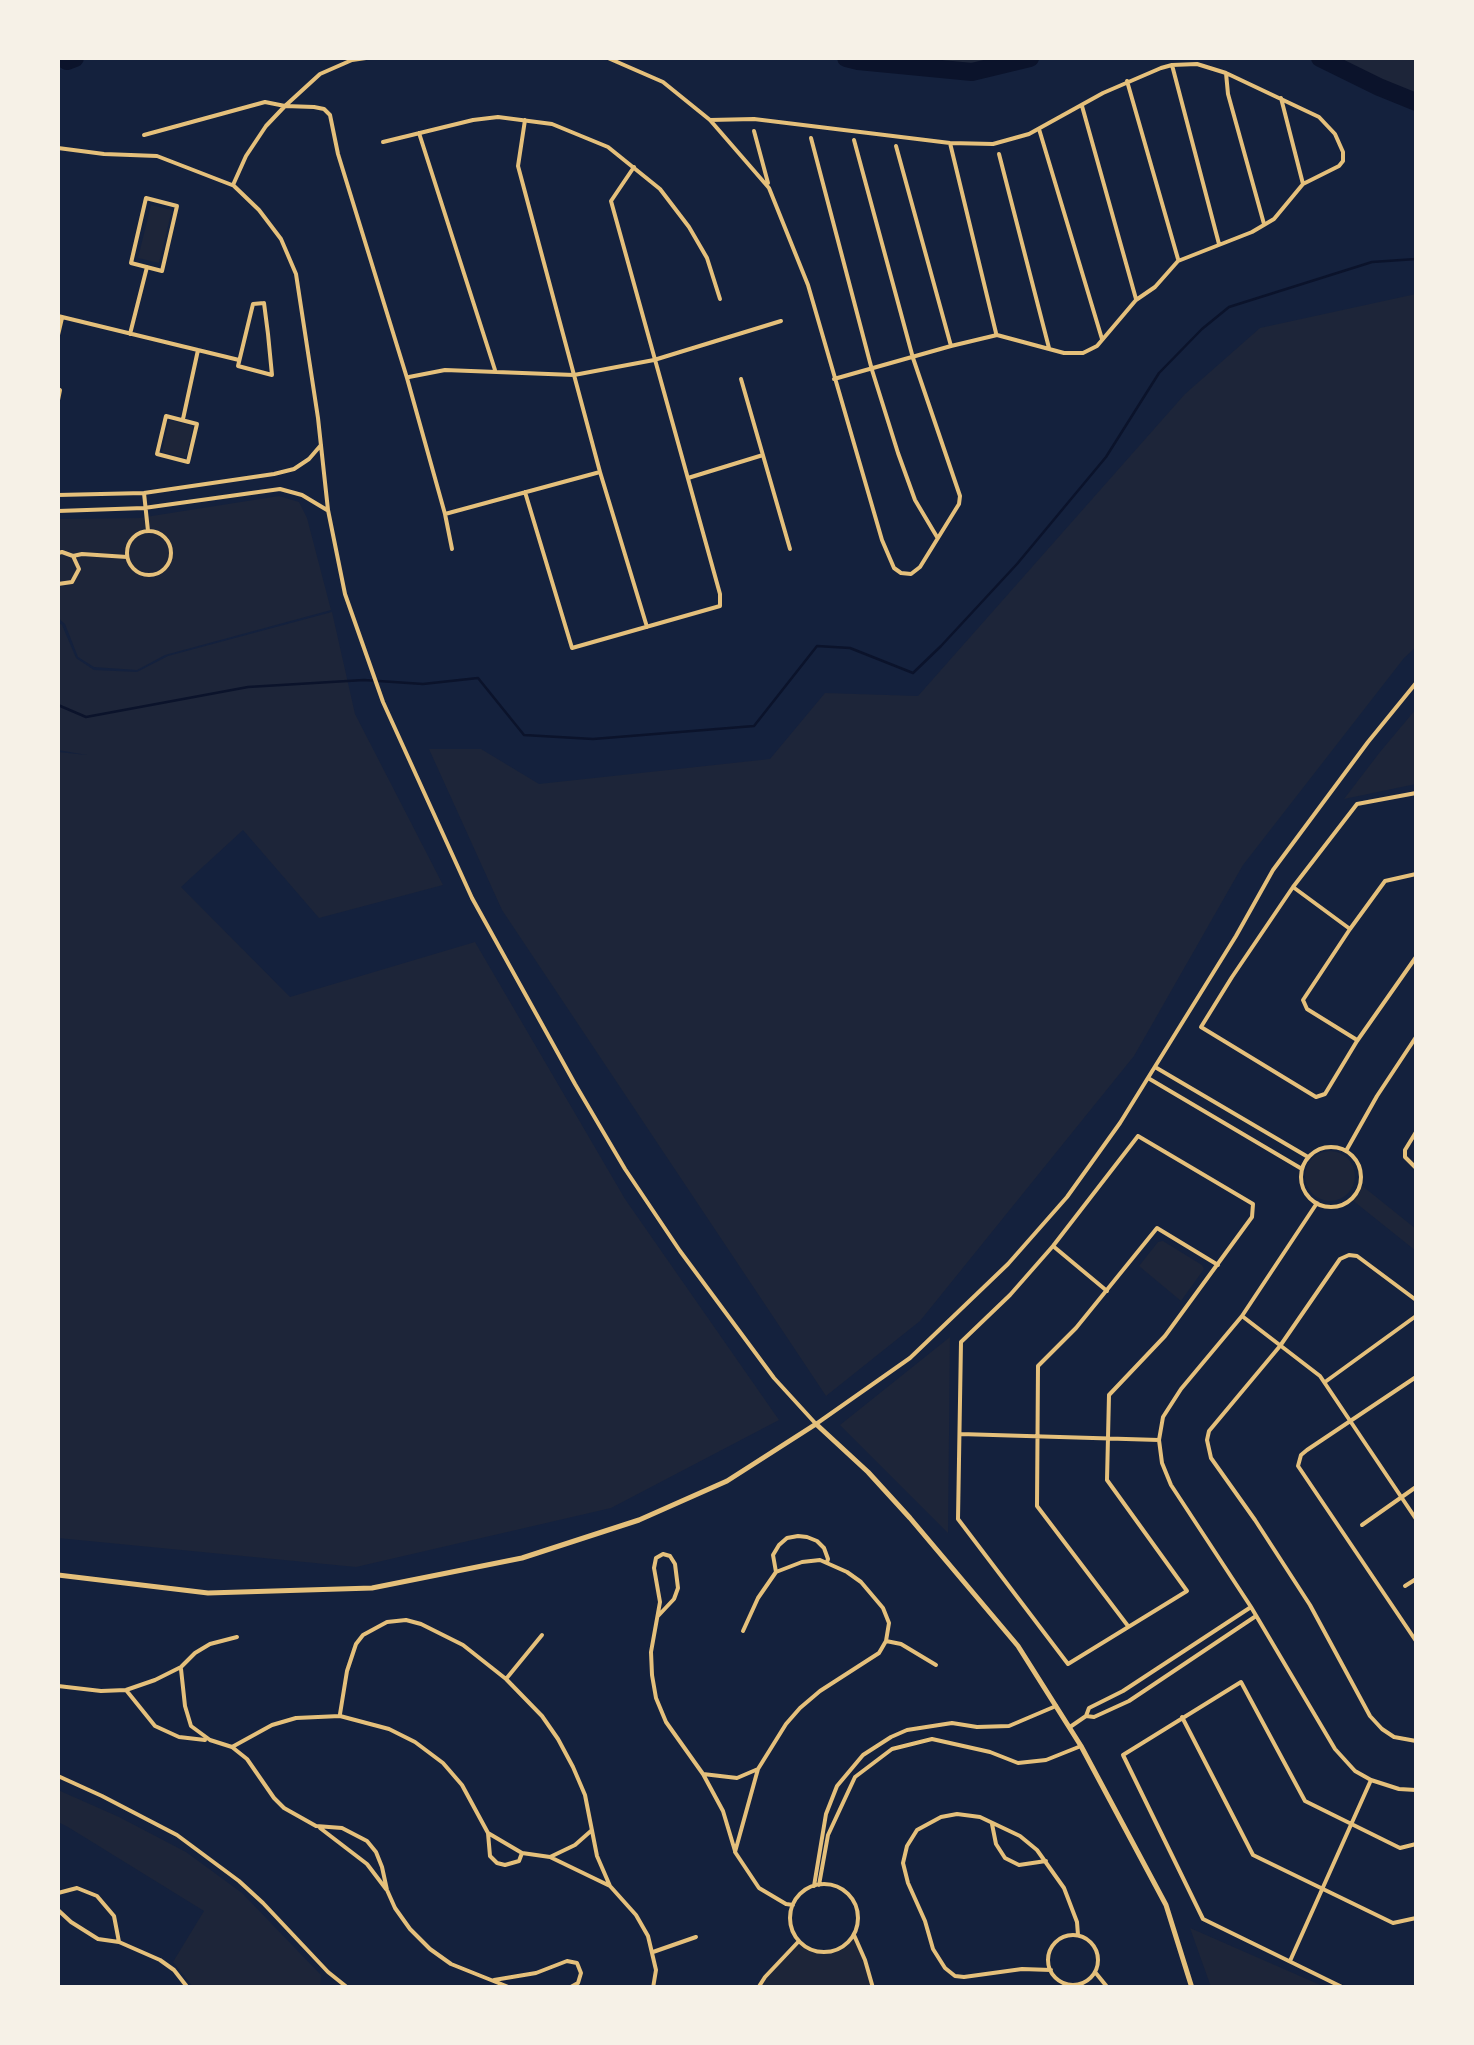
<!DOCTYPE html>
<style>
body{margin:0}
#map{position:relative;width:1474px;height:2045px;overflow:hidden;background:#14213d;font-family:Arial,sans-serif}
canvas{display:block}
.frame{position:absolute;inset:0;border:60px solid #f6f1e7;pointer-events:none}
</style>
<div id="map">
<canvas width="1474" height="2045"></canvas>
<div class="frame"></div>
</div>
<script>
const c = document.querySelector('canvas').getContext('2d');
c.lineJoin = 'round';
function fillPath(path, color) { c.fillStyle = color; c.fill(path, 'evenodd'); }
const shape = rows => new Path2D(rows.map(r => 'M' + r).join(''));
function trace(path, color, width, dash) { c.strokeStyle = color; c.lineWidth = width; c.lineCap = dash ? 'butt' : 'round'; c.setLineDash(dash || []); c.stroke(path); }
fillPath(shape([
 [846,58,1030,58,972,72,858,61],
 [1320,58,1416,58,1416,102,1379,87],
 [151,205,172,210,159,263,138,258],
 [1416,294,1416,647,1404,658,1243,865,1134,1056,920,1321,826,1396,502,910,429,749,481,749,539,784,770,759,825,693,918,696,1185,394,1260,328],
 [169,420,193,426,186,458,162,452],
 [279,496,299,502,307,518,331,610,165,655,137,670,94,667,78,657,65,624,58,618,58,519,139,518],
 [332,612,355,714,443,885,319,918,243,830,181,887,290,997,475,942,625,1199,779,1420,611,1508,356,1567,58,1538,58,752,87,755,58,750,58,622,62,625,76,658,94,670,137,672,168,656],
 [1416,709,1416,784,1344,799,1380,752],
 '1305 1176a25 25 0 1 1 50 0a25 25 0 1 1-50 0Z',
 [1360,1184,1416,1229,1416,1251,1351,1199],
 [1163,1241,1202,1265,1204,1269,1181,1301,1139,1266,1158,1242],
 [950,1337,948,1533,840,1425],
 [58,1790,119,1817,186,1852,242,1893,321,1975,320,1987,193,1987,173,1962,204,1911,68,1827,58,1822],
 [1190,1928,1325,1987,1211,1987],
 [854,1935,873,1988,758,1988,799,1941,817,1952,828,1952,839,1949]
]), '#1d2539');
trace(shape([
 [58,705,86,717,248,687,364,680,423,684,478,678,524,735,593,739,754,726,817,646,850,648,913,673,941,646,1017,564,1106,457,1159,373,1202,329,1229,307,1372,262,1416,259]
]), '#0b132b', 2.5);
trace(shape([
 [62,58,67,61,75,58],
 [846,58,858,61,972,72,1030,58],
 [1320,58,1379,87,1416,102]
]), '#0b132b', 18);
trace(shape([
 [366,58,352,60,320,74,285,106,266,126,246,156,233,185,259,210,281,239,296,274,318,418,328,510,345,594,383,702,472,898,575,1084,625,1169,680,1251,774,1378,816,1424,910,1358,1008,1264,1067,1197,1120,1123,1236,936,1273,870,1368,742,1416,683],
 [608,58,663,82,710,120,769,188,808,285,882,540,894,568,901,573,911,574,920,567,959,504,960,496,913,358,854,140],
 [1172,65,1219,244],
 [1226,73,1228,94,1264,224],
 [1127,81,1178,259],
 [1281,98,1303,184],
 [1082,106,1136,299],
 [525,120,518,166,600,472,647,627],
 [710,120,754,119,950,143,993,144,1029,134,1103,93,1161,68,1172,65,1197,64,1226,73,1319,117,1335,134,1343,152,1343,161,1339,166,1303,184,1274,219,1252,232,1178,261,1155,287,1136,300,1097,346,1083,353,1064,353,997,335,951,346],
 [1039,129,1102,339],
 [754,131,768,183],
 [419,133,495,370],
 [144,135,265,102,285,106,314,107,324,109,330,115,338,154,407,378,445,514,452,549],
 [811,138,872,370,898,453,915,500,937,537],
 [383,142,473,120,498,117,552,124,608,147,660,189,689,227,707,258,720,299],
 [950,143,996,333],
 [58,148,104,154,157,156,232,185],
 [999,154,1049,348],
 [146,198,177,206,162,271,131,263,146,198],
 [264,303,268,334,272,375,238,366,253,304,264,303],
 [58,316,239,360],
 [130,334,147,267],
 [58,335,62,318],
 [409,377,445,370,574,375,654,360,781,321],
 [741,379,790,549],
 [834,379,951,346,896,146],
 [58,389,60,390,58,400],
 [166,416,197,424,188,462,157,454,166,416],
 [183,419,198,350],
 [688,478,763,455],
 [525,492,572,648,720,606,720,594,611,201,634,167],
 [144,493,148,531],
 [58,495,144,493,274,474,294,469,309,459,321,445],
 [58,511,144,508,280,489,302,495,327,510],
 [445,514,600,472],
 '127 553a22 22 0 1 1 44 0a22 22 0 1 1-44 0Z',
 [58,553,62,552,73,556,79,569,72,582,58,584],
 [73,556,82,554,127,557],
 [1416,793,1357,804,1293,887,1232,977,1201,1027,1316,1097,1325,1094,1357,1041,1416,957],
 [1293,887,1350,929],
 [1357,1040,1307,1009,1303,1000,1350,929,1385,881,1416,874],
 [1155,1067,1308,1157],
 [1148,1078,1302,1169],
 [1416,1132,1405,1150,1405,1157,1416,1168],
 [1138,1136,1253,1204,1252,1217,1165,1336,1109,1395,1107,1480,1187,1591,1068,1664,958,1519,961,1342,1010,1295,1053,1246,1138,1136],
 '1301 1177a30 30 0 1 1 60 0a30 30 0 1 1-60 0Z',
 [1346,1151,1377,1096,1416,1037],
 [1317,1203,1242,1316,1181,1389,1163,1417,1159,1440,1162,1463,1171,1485,1251,1607,1335,1749,1355,1771,1371,1780,1399,1789,1416,1790],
 [1053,1246,1107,1291],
 [1416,1300,1357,1256,1349,1255,1340,1259,1280,1346,1209,1431,1207,1440,1211,1458,1255,1520,1310,1605,1370,1716,1382,1729,1394,1737,1416,1741],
 [1242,1316,1320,1376,1416,1519],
 [1416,1377,1307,1450,1301,1455,1298,1466,1416,1641],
 [1325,1382,1416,1316],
 [960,1434,1159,1440],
 [1362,1525,1416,1487],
 [776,1572,773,1555,779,1545,787,1538,798,1536,807,1537,817,1541,824,1548,828,1559,827,1562],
 [1405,1586,1416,1579],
 [658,1616,674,1599,678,1588,675,1564,670,1556,663,1554,656,1558,654,1568,660,1602,651,1652,652,1675,656,1698,666,1722,703,1774],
 [1128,1626,1037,1506,1038,1366,1076,1328,1157,1228,1218,1265],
 [743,1631,758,1598,776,1572,802,1562,820,1560,847,1572,861,1582,883,1608,889,1623,886,1641,879,1653,820,1691,800,1708,786,1724,758,1769,735,1852,759,1888,786,1904,793,1905],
 [886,1641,901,1644,936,1665],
 [181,1669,185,1706,191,1726,210,1740,232,1747],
 [506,1679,542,1635],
 [58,1686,101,1691,126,1690,155,1680,181,1667,195,1653,210,1644,237,1637],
 [126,1690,155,1726,179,1737,205,1740],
 [340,1714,347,1671,356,1644,363,1635,387,1622,406,1620,421,1624,463,1645,506,1679,542,1716,558,1739,573,1767,585,1795,597,1856,610,1886,636,1915,648,1936,656,1970,653,1988],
 [1086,1716,1089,1708,1123,1691,1251,1607],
 [1182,1717,1253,1855,1393,1923,1416,1918],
 [1070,1727,1086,1716,1094,1717,1129,1701,1256,1616],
 [58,1776,102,1796,177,1835,239,1881,263,1903,328,1972,348,1988],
 [992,1824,996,1844,1005,1858,1019,1865,1046,1861],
 [320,1828,367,1864,386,1889],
 [488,1833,522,1853,550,1857,610,1886],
 [735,1851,723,1811,703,1774,737,1778,758,1769],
 [550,1857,575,1845,592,1830],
 '790 1918a34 34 0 1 1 68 0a34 34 0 1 1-68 0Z',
 [819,1885,828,1835,855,1777,892,1749,932,1739,990,1752,1018,1763,1046,1760,1081,1746],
 [814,1886,826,1814,837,1786,863,1755,891,1737,907,1730,952,1723,977,1727,1009,1726,1056,1706],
 [58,1893,77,1888,97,1896,114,1916,119,1942],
 [58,1910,71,1922,98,1939,119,1942,160,1960,174,1970,188,1988],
 [854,1935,865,1960,873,1988],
 '1048 1960a25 25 0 1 1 50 0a25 25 0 1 1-50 0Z',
 [653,1952,696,1937],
 [1290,1961,1371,1780],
 [1051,1970,1022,1969,964,1977,955,1976,945,1968,933,1949,925,1921,908,1883,903,1863,907,1846,917,1830,941,1817,957,1814,980,1817,1020,1836,1037,1850,1064,1888,1077,1922,1078,1935],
 [1095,1972,1108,1988],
 [494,1980,536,1973,567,1961,577,1963,581,1973,578,1983,569,1988],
 [511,1988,451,1964,430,1949,410,1929,395,1908,387,1890,382,1867,376,1852,367,1841,342,1828,316,1826,284,1808,274,1798,247,1759,232,1747,272,1725,296,1718,340,1716,389,1729,415,1742,443,1763,462,1785,488,1833,490,1856,497,1863,505,1865,519,1861,522,1853],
 [758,1988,765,1977,799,1941],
 [1344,1988,1203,1919,1123,1755,1241,1682,1305,1801,1400,1848,1416,1844]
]), '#e5c07b', 4);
trace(shape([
 [58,1575,208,1593,372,1588,522,1558,639,1520,727,1481,816,1424,868,1472,910,1518,1018,1646,1081,1746,1166,1905,1192,1988]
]), '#e5c07b', 5);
</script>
